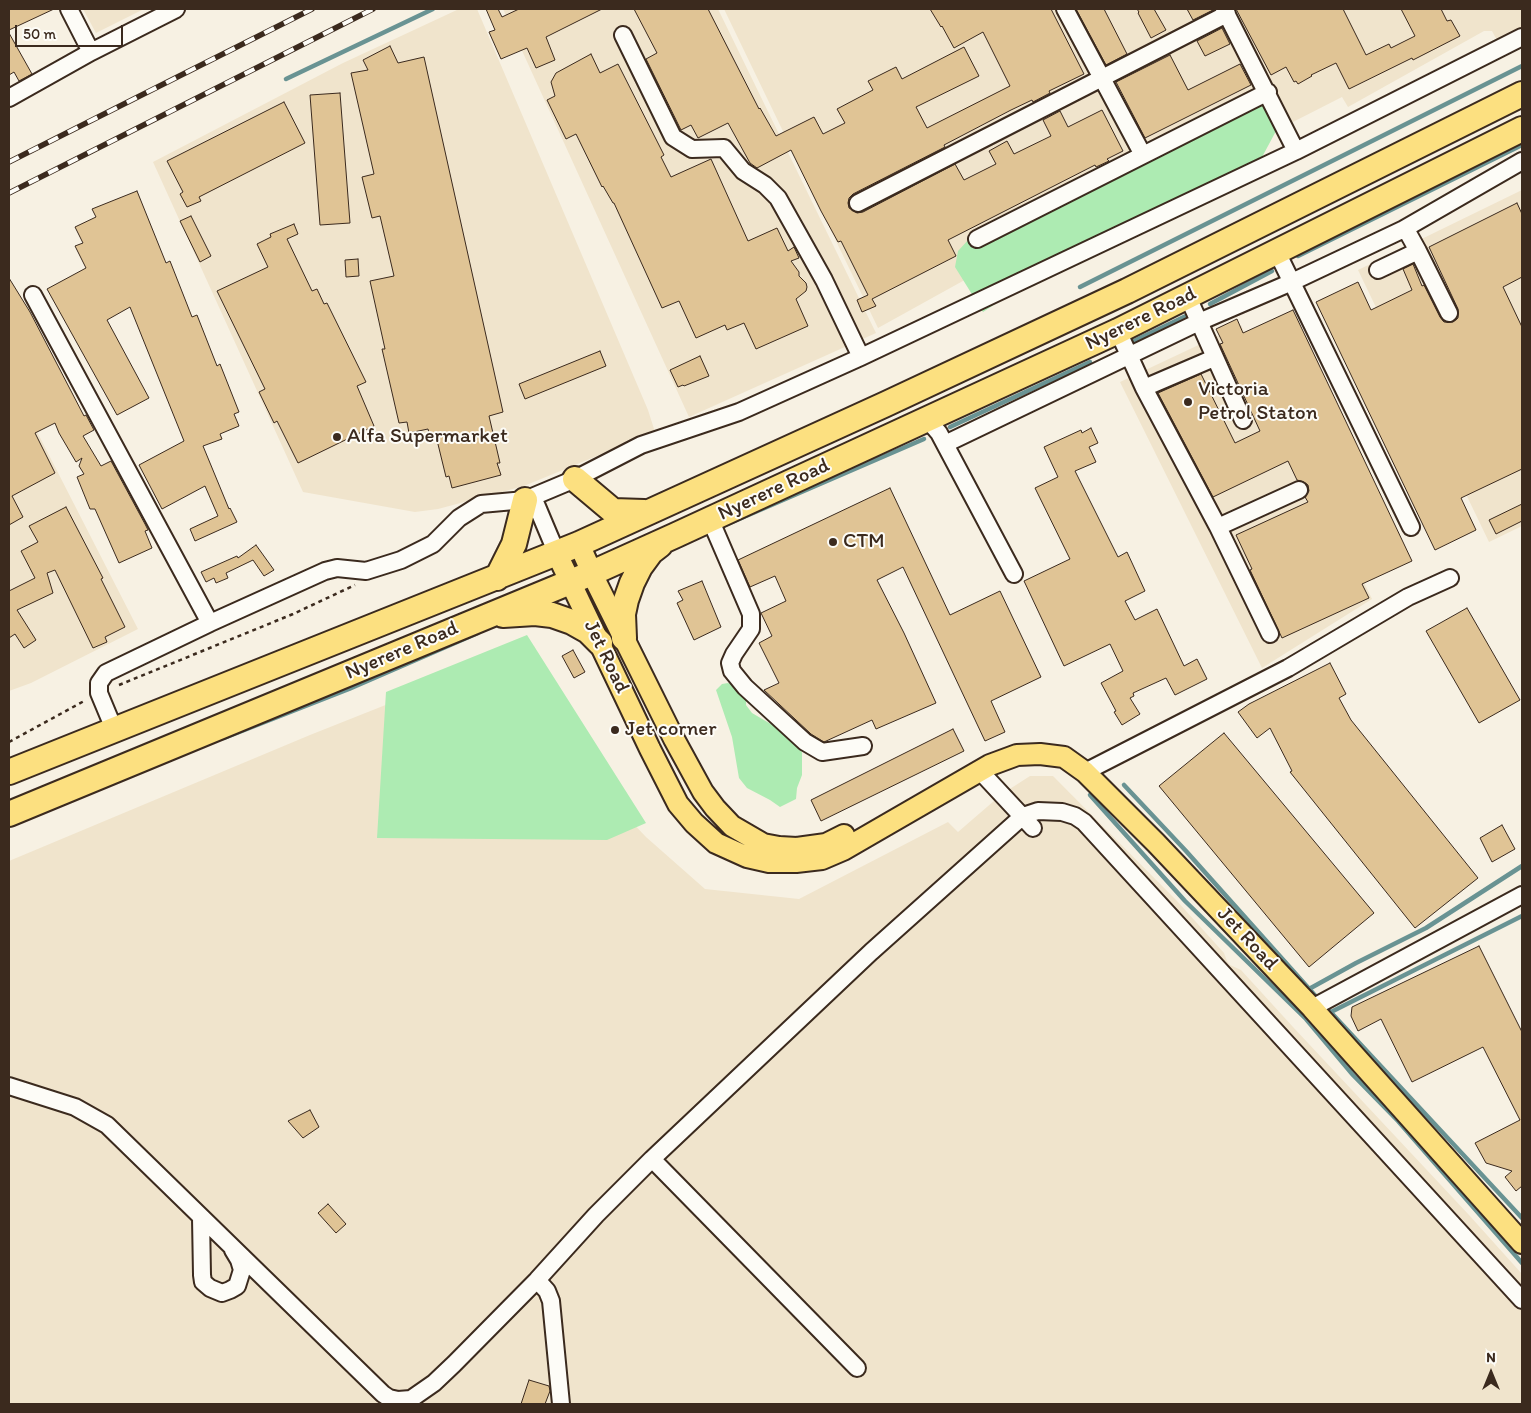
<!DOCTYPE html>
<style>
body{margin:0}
#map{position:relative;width:1531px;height:1413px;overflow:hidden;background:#f7f1e3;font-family:Itim,sans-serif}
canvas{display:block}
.frame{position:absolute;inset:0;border:10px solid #3b2a1e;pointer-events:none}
.north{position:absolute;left:1466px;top:1348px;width:50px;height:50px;-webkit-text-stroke:4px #fdfcf7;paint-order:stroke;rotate:0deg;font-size:14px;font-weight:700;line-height:20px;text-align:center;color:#3b2a1e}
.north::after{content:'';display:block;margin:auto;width:18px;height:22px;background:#3b2a1e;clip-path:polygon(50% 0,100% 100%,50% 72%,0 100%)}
.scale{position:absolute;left:15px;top:25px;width:108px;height:22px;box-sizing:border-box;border:2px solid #3b2a1e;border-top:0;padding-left:6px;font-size:15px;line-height:18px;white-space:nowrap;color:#3b2a1e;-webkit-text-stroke:4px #fdfcf7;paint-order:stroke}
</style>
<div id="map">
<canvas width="1531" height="1413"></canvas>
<div class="frame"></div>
<div class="north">N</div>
<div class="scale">50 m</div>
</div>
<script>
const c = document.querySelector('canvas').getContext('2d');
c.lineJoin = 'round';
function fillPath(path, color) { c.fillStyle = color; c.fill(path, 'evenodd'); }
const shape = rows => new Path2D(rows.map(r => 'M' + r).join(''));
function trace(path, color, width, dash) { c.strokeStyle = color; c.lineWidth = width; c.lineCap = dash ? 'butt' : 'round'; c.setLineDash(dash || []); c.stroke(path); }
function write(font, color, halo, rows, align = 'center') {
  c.font = font + ' Itim,sans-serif'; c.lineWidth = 4; c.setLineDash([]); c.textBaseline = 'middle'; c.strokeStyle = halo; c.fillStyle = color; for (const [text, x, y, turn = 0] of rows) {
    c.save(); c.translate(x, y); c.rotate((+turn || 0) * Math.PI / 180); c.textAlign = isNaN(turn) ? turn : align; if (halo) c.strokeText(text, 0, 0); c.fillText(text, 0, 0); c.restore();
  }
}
fillPath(shape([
 [83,9,144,9,96,33],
 [459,9,477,9,648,410,655,432,524,486,438,509,415,512,303,492,153,162,343,63],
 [503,9,718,9,876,333,689,417],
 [724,9,1522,9,1522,34,1500,46,1492,31,1484,31,1348,107,1342,97,1289,124,1259,117,878,328],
 [1522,190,1522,526,1489,542,1358,270],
 [1241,325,1372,599,1262,668,1120,382],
 [9,377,138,629,31,683,9,691],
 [534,646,606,795,646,837,705,889,799,899,948,822,958,832,1002,794,1030,776,1053,776,1177,901,1224,953,1227,961,1230,965,1241,970,1293,1027,1469,1215,1522,1274,1522,1404,9,1404,9,861,310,735]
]), '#f0e4cc');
fillPath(shape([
 [1265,102,1276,116,1276,131,1261,159,1009,295,983,312,955,267,958,251,970,238,992,241,1006,232],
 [527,635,646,823,607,840,377,838,386,692],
 [728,683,735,686,746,698,746,705,752,713,798,740,802,753,802,775,797,788,796,799,780,807,770,800,747,788,739,778,732,737,716,690,722,684]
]), '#adebb2');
trace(shape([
 [286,79,433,9],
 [1298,256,1522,145],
 [1080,287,1522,66],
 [1210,304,1272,271],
 [1134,341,1188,315],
 [950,427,1090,362],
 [723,526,924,439],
 [224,738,349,689,478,633],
 [1124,785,1186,851,1320,1001],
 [1090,795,1185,901,1306,1019,1353,1075,1398,1121,1522,1263],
 [1309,989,1356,963,1426,928,1522,866],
 [1325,1006,1522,1218],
 [1331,1012,1522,916]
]), '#699393', 4.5);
const building = shape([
 [9,9,54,9,9,30,9,9],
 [486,9,498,9,502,17,519,9,602,9,546,37,555,60,536,68,527,48,501,59,489,32,495,30,486,9],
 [634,9,708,9,759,109,760,108,776,136,814,117,823,134,845,123,837,109,873,90,868,81,896,67,902,79,964,47,979,76,916,107,927,128,1010,86,983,32,954,48,942,26,941,27,930,9,1051,9,1084,74,1049,91,1050,93,1033,102,1032,100,1011,110,944,145,945,147,853,194,849,198,848,203,849,208,857,213,863,212,955,164,964,180,996,164,989,151,1007,141,1014,154,1051,136,1043,120,1060,111,1068,127,1102,110,1123,151,1107,159,1109,161,1096,167,1095,165,948,240,956,256,872,299,876,306,862,312,857,300,868,295,841,241,838,242,821,211,791,150,757,168,750,163,728,123,698,138,691,125,681,130,646,59,657,53,634,9],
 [1076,9,1104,9,1127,54,1106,65,1076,9],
 [1137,9,1154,9,1166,30,1151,38,1138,13,1139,12,1137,9],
 [1187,9,1212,9,1213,10,1193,20,1187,9],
 [1236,9,1343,9,1366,55,1389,44,1391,48,1415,36,1401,9,1441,9,1447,21,1451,20,1460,36,1413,60,1412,58,1349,89,1336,63,1311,75,1312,76,1298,84,1296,81,1294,82,1286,67,1271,75,1236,9],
 [1222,28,1230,44,1205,56,1197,41,1222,28],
 [9,33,32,74,19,81,14,72,9,75,9,33],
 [390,46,398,63,424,57,503,412,489,416,500,463,497,463,501,475,452,488,449,476,446,477,436,436,430,437,428,429,409,433,407,422,399,423,382,349,385,349,370,281,394,276,380,216,372,218,362,177,374,174,351,73,368,70,363,60,390,46],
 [591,54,600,73,618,64,664,155,661,157,671,177,711,159,748,241,777,228,788,251,794,247,799,258,791,261,799,272,799,276,806,283,807,287,806,291,796,299,808,326,756,349,744,323,727,330,725,325,696,338,679,301,662,308,614,203,613,203,603,186,602,187,576,134,566,139,547,100,555,96,551,82,556,73,591,54],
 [1170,55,1188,90,1240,64,1251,85,1145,138,1116,82,1170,55],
 [340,93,350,223,320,225,310,95,340,93],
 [284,102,305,143,199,197,201,201,187,207,180,194,183,192,167,161,284,102],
 [137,191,166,263,170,261,192,317,197,315,217,366,220,364,239,412,234,414,239,426,220,434,222,439,203,446,229,509,230,508,237,522,195,541,190,529,218,516,205,486,162,509,139,465,184,441,130,307,107,320,149,398,117,415,47,289,86,268,75,246,83,243,75,227,96,217,92,209,137,191],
 [1517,203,1522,214,1522,277,1503,287,1522,327,1522,469,1461,498,1476,530,1435,550,1316,302,1358,282,1371,310,1412,290,1403,269,1413,264,1422,286,1424,285,1440,317,1444,322,1453,322,1458,318,1458,309,1429,247,1517,203],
 [191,216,211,256,200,262,180,221,191,216],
 [294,224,298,234,287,239,312,291,317,289,324,304,327,303,366,382,357,386,374,426,298,463,277,421,274,423,259,392,265,389,217,291,268,267,257,244,271,237,270,234,294,224],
 [358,259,359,276,346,277,345,260,358,259],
 [9,278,30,312,84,416,86,415,94,430,83,436,101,466,111,461,145,524,148,530,145,531,152,548,119,563,95,509,90,509,77,477,84,474,79,466,82,458,76,462,59,433,55,423,35,433,55,473,12,496,23,517,9,525,9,278],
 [1293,310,1412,561,1362,584,1369,598,1282,638,1250,570,1252,569,1236,535,1308,502,1305,497,1309,491,1308,485,1304,482,1297,480,1288,461,1213,497,1158,393,1201,374,1235,443,1260,431,1220,344,1223,343,1216,329,1237,319,1243,333,1293,310],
 [600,351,606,366,525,399,519,384,600,351],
 [700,356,709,376,684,386,683,385,678,387,670,370,700,356],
 [1091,428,1098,443,1089,447,1096,462,1075,471,1118,557,1127,552,1145,591,1125,601,1135,620,1157,609,1184,666,1197,659,1207,679,1175,695,1166,678,1133,693,1134,696,1130,698,1140,714,1122,725,1114,712,1116,711,1101,683,1123,671,1110,644,1064,666,1024,581,1070,559,1035,488,1058,477,1044,447,1081,430,1082,433,1091,428],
 [890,488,950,615,1000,591,1041,677,991,701,1005,732,985,741,903,567,877,580,904,633,936,703,876,729,872,720,824,742,811,734,764,690,779,683,759,643,772,636,761,613,786,601,775,576,750,587,738,560,890,488],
 [1522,504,1522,521,1496,534,1489,520,1522,504],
 [66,507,103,578,101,579,125,627,105,637,107,642,93,648,55,570,47,573,53,593,17,610,36,640,24,648,15,634,9,638,9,591,35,578,21,551,38,542,29,526,66,507],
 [256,545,274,570,264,576,253,560,226,573,228,578,216,583,214,578,206,582,201,572,237,556,238,558,256,545],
 [702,581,721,627,694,640,677,603,683,600,678,591,702,581],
 [1467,608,1520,700,1479,723,1426,631,1467,608],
 [573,650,585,672,574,678,562,656,573,650],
 [1330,663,1346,694,1339,698,1351,720,1478,878,1415,928,1290,772,1292,771,1270,728,1257,738,1238,712,1249,704,1330,663],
 [953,729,964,751,821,821,811,800,953,729],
 [1224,733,1374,913,1309,967,1159,786,1224,733],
 [1502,825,1515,849,1492,862,1480,838,1502,825],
 [1479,946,1522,1032,1522,1186,1516,1191,1505,1177,1512,1171,1486,1163,1475,1143,1520,1120,1483,1047,1412,1082,1381,1019,1358,1031,1351,1016,1352,1007,1479,946],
 [310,1110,319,1127,303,1138,288,1121,310,1110],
 [328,1204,346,1224,336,1233,318,1213,328,1204],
 [529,1380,549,1386,550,1391,545,1404,521,1404,529,1380]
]);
fillPath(building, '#e0c495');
trace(building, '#3b2a1e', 1);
const minor = shape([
 [69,9,91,52],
 [1065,9,1143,155],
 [1224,9,1296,151],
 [623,35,673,137,692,149,724,148,743,171,765,185,778,198,824,280,861,357],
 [9,98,91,52,176,9],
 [858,203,1227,14],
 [1404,229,1522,161],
 [977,239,1268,92],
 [1277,252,1411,527],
 [1378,270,1418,251],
 [33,295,210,623],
 [1188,297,1243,420],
 [1118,331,1144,388,1218,527,1270,634],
 [1144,388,1214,358],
 [927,419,939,433,1014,574],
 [945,444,1199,322,1292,282,1404,229,1408,233,1418,251,1449,313],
 [533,497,557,554],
 [710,519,751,614,751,629,734,654,730,663,732,671,745,687,805,742,822,752,863,746],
 [1218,527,1299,490],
 [114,729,99,693,99,683,106,673,210,623,325,571,337,568,366,571,401,560,433,544,459,518,481,504,525,500,575,479,641,445,739,412,861,357,1296,151,1522,37],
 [980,771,1033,828],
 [1085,772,1288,668,1408,597,1450,578],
 [1312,1008,1522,895],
 [9,1086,75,1107,107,1125,383,1394,389,1398,398,1400,411,1399,434,1383,454,1364,537,1280,596,1215,652,1159,871,952,1023,816,1038,811,1062,812,1075,816,1084,822,1522,1300],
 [652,1159,857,1368],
 [201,1218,202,1275,203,1282,210,1288,222,1293,230,1290,237,1286,242,1270,239,1260,233,1250],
 [537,1280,547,1291,551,1301,561,1404]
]);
const major = shape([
 [579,544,596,582,674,739,703,792,715,808,732,826,763,844,779,847,797,848,826,844,844,835],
 [557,554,650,749,678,804,694,823,716,843,747,857,769,862,796,862,822,859,843,850,881,828,990,765,1017,755,1040,754,1064,757,1085,772,1156,843,1312,1008,1522,1243]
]);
const highway = shape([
 [575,479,613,511,644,512],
 [497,578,514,544,525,500],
 [503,615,535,613,552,615,572,622,588,631,600,643],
 [624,638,623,614,626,600,632,583,640,567,651,552,660,545],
 [9,772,579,544,886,404,1127,291,1522,94],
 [9,814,592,573,674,536,1118,331,1522,129]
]);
trace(minor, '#3b2a1e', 20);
trace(major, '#3b2a1e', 24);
trace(highway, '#3b2a1e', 28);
trace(shape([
 [119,685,293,614,355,585],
 [9,742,86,700]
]), '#3b2a1e', 2.5, [4, 4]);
trace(minor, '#fdfcf7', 16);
trace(major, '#fce080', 20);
trace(highway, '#fce080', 24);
const rail = shape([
 [9,162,312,9],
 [9,193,373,9]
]);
trace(rail, '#3b2a1e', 5.5);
trace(rail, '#fdfcf7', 4, [11]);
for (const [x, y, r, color] of [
 [1188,402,5,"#3b2a1e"],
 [337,437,5,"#3b2a1e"],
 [833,542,5,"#3b2a1e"],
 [615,730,5,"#3b2a1e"]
]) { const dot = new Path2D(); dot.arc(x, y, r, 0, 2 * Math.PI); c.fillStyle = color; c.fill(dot); trace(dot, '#fdfcf7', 2); }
write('21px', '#3b2a1e', '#fdfcf7', [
 ["Nyerere Road",1141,319,-26],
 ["Nyerere Road",774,490,-25],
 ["Nyerere Road",402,651,-23],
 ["Jet Road",606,657,64],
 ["Jet Road",1247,939,47]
]);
write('21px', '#3b2a1e', '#fdfcf7', [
 ["Victoria",1198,390],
 ["Petrol Staton",1198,414],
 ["Alfa Supermarket",347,437],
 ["CTM",843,542],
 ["Jet corner",625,730]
], 'left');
</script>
